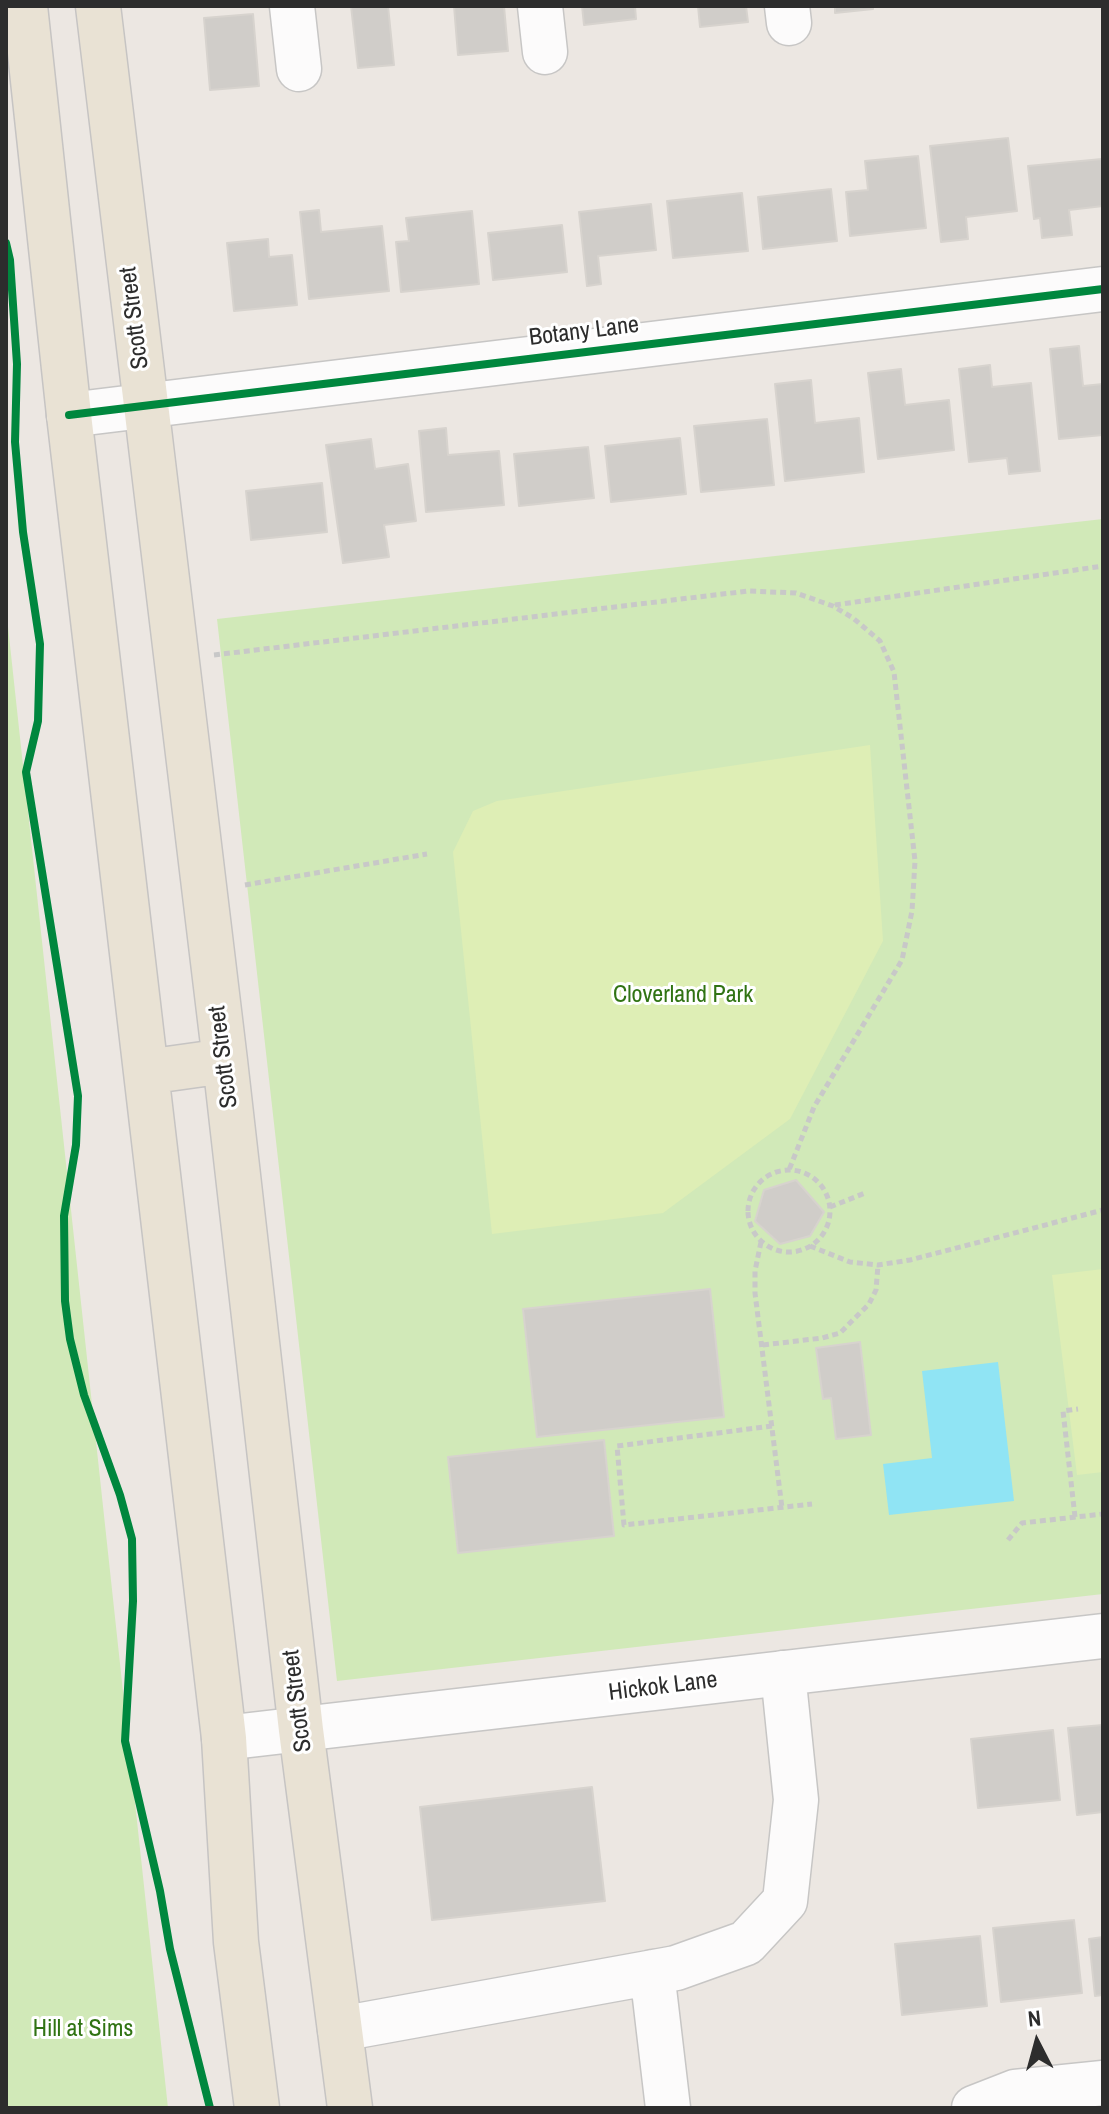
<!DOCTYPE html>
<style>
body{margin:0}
#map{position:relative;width:1109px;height:2114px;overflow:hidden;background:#ece7e2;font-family:"Archivo Narrow",sans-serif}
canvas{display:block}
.frame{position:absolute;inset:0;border:8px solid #2d2d2d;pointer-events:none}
.north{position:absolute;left:997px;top:2002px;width:80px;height:80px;-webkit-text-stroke:6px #fff;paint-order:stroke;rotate:354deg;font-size:22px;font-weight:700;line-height:32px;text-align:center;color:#2d2d2d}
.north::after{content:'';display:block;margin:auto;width:28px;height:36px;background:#2d2d2d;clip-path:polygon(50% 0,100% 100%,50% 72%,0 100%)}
</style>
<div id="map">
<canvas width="1109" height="2114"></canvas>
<div class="frame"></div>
<div class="north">N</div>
</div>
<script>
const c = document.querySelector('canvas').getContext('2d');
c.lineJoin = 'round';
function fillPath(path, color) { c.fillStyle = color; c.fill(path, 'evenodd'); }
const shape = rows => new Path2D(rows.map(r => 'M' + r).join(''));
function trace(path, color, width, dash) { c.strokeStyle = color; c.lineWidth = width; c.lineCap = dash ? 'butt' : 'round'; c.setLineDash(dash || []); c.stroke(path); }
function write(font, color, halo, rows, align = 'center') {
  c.font = font + ' "Archivo Narrow",sans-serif'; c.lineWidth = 6; c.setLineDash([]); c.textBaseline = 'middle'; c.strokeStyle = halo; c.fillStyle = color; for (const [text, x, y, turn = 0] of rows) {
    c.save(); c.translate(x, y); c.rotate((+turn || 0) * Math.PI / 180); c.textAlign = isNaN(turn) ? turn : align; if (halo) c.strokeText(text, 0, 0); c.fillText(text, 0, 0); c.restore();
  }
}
fillPath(shape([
 [1103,519,1103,1594,337,1681,217,619],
 [6,608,168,2108,6,2108]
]), '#d1e9b8');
fillPath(shape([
 [870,745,883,941,790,1119,663,1213,492,1234,453,852,473,811,497,801],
 [1103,1269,1103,1472,1077,1475,1052,1275]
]), '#deeeb5');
fillPath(shape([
 [998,1362,1014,1501,889,1515,883,1464,932,1458,922,1371]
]), '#90e4f4');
const building = shape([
 [351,6,388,6,394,65,358,68,351,6],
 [454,6,504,6,508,51,458,55,454,6],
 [582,6,635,6,636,19,584,25,582,6],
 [698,6,746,6,748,22,700,27,698,6],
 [835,6,873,6,873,9,835,13,835,6],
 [253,14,259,86,210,90,204,18,253,14],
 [1008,138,1017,211,966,217,968,239,941,242,930,146,1008,138],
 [918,156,926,228,850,236,846,192,868,190,865,161,918,156],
 [1102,159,1103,206,1069,210,1072,235,1042,238,1040,218,1034,219,1028,166,1102,159],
 [831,189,837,241,763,249,758,197,831,189],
 [742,193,748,251,673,258,667,201,742,193],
 [651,204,656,250,598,256,601,284,587,286,579,212,651,204],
 [319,210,321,232,382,226,389,291,309,299,300,212,319,210],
 [472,211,479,284,401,292,396,242,409,241,406,218,472,211],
 [562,225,567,272,493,280,488,233,562,225],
 [268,239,269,257,292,255,297,305,234,311,227,243,268,239],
 [1079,346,1083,386,1103,384,1103,435,1059,439,1050,349,1079,346],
 [990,365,992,387,1031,383,1040,471,1009,474,1007,458,969,462,959,369,990,365],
 [901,369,905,405,949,400,954,450,878,459,868,373,901,369],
 [811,380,815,423,859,418,864,472,785,481,775,384,811,380],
 [767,419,774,485,701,492,694,426,767,419],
 [446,428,448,455,499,451,504,505,426,512,419,431,446,428],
 [680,438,686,494,611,502,605,446,680,438],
 [371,439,375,469,408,464,416,521,384,525,389,557,343,563,326,445,371,439],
 [588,447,594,498,519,506,514,454,588,447],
 [322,483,327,532,251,540,246,491,322,483],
 [796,1180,824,1212,810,1236,780,1244,755,1221,764,1190,796,1180],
 [710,1289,724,1417,537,1437,523,1309,710,1289],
 [860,1342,871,1435,836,1439,831,1398,823,1399,816,1348,860,1342],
 [604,1440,614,1536,458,1553,448,1457,604,1440],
 [1103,1725,1103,1812,1077,1815,1068,1728,1103,1725],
 [1053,1730,1060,1800,978,1808,971,1739,1053,1730],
 [592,1787,605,1901,432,1920,420,1807,592,1787],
 [1074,1920,1082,1993,1001,2002,993,1928,1074,1920],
 [980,1936,987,2006,902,2015,895,1944,980,1936],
 [1103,1937,1103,1995,1095,1996,1089,1939,1103,1937]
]);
fillPath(building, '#d0cdc9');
trace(building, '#d7d3ce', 2);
const minor = shape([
 [292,6,299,69],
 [540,6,545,52],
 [787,6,789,23],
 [69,415,1103,289],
 [224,1738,1103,1636],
 [652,1972,668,2108],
 [340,2029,676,1968,746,1943,785,1901,796,1800,783,1673],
 [974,2108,1015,2092,1103,2083]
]);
const major = shape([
 [25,6,69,415,224,1738,236,1942,257,2108],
 [98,6,225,1061,301,1730,350,2108],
 [146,1072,225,1061]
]);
trace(minor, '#c7c6c5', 47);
trace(major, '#c6c4c3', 47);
trace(shape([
 [835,605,1103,566],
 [214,655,748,591,796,593,833,606,853,618,880,641,894,672,915,861,912,911,902,960,814,1107,789,1170],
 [245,885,427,854],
 '748 1211a41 41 0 1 1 82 0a41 41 0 1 1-82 0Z',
 [830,1207,865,1193],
 [761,1242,755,1271,755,1293,782,1508],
 [810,1246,850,1262,878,1265,910,1260,1103,1210],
 [763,1345,822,1338,840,1333,869,1304,876,1290,878,1265],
 [772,1426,617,1446,624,1525,812,1504],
 [1075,1517,1063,1411,1078,1409],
 [1008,1540,1022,1523,1103,1514]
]), '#c8c8c8', 5, [6, 4]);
trace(minor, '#fcfbfb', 44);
trace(major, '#e9e2d4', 44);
trace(shape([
 [6,243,10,260,17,364,15,442,23,532,40,644,38,721,26,772,78,1096,76,1145,64,1216,65,1301,70,1339,84,1395,120,1495,132,1539,133,1601,125,1741,160,1891,170,1949,210,2108],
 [69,415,1103,289]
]), '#00873e', 8);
write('24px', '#2d2d2d', '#fff', [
 ["Scott Street",135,318,-97],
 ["Botany Lane",584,332,-7],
 ["Scott Street",224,1057,-97],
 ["Hickok Lane",663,1687,-7],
 ["Scott Street",298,1701,-97]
]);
write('24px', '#307313', '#fff', [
 ["Cloverland Park",683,996],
 ["Hill at Sims",83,2030]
]);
</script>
